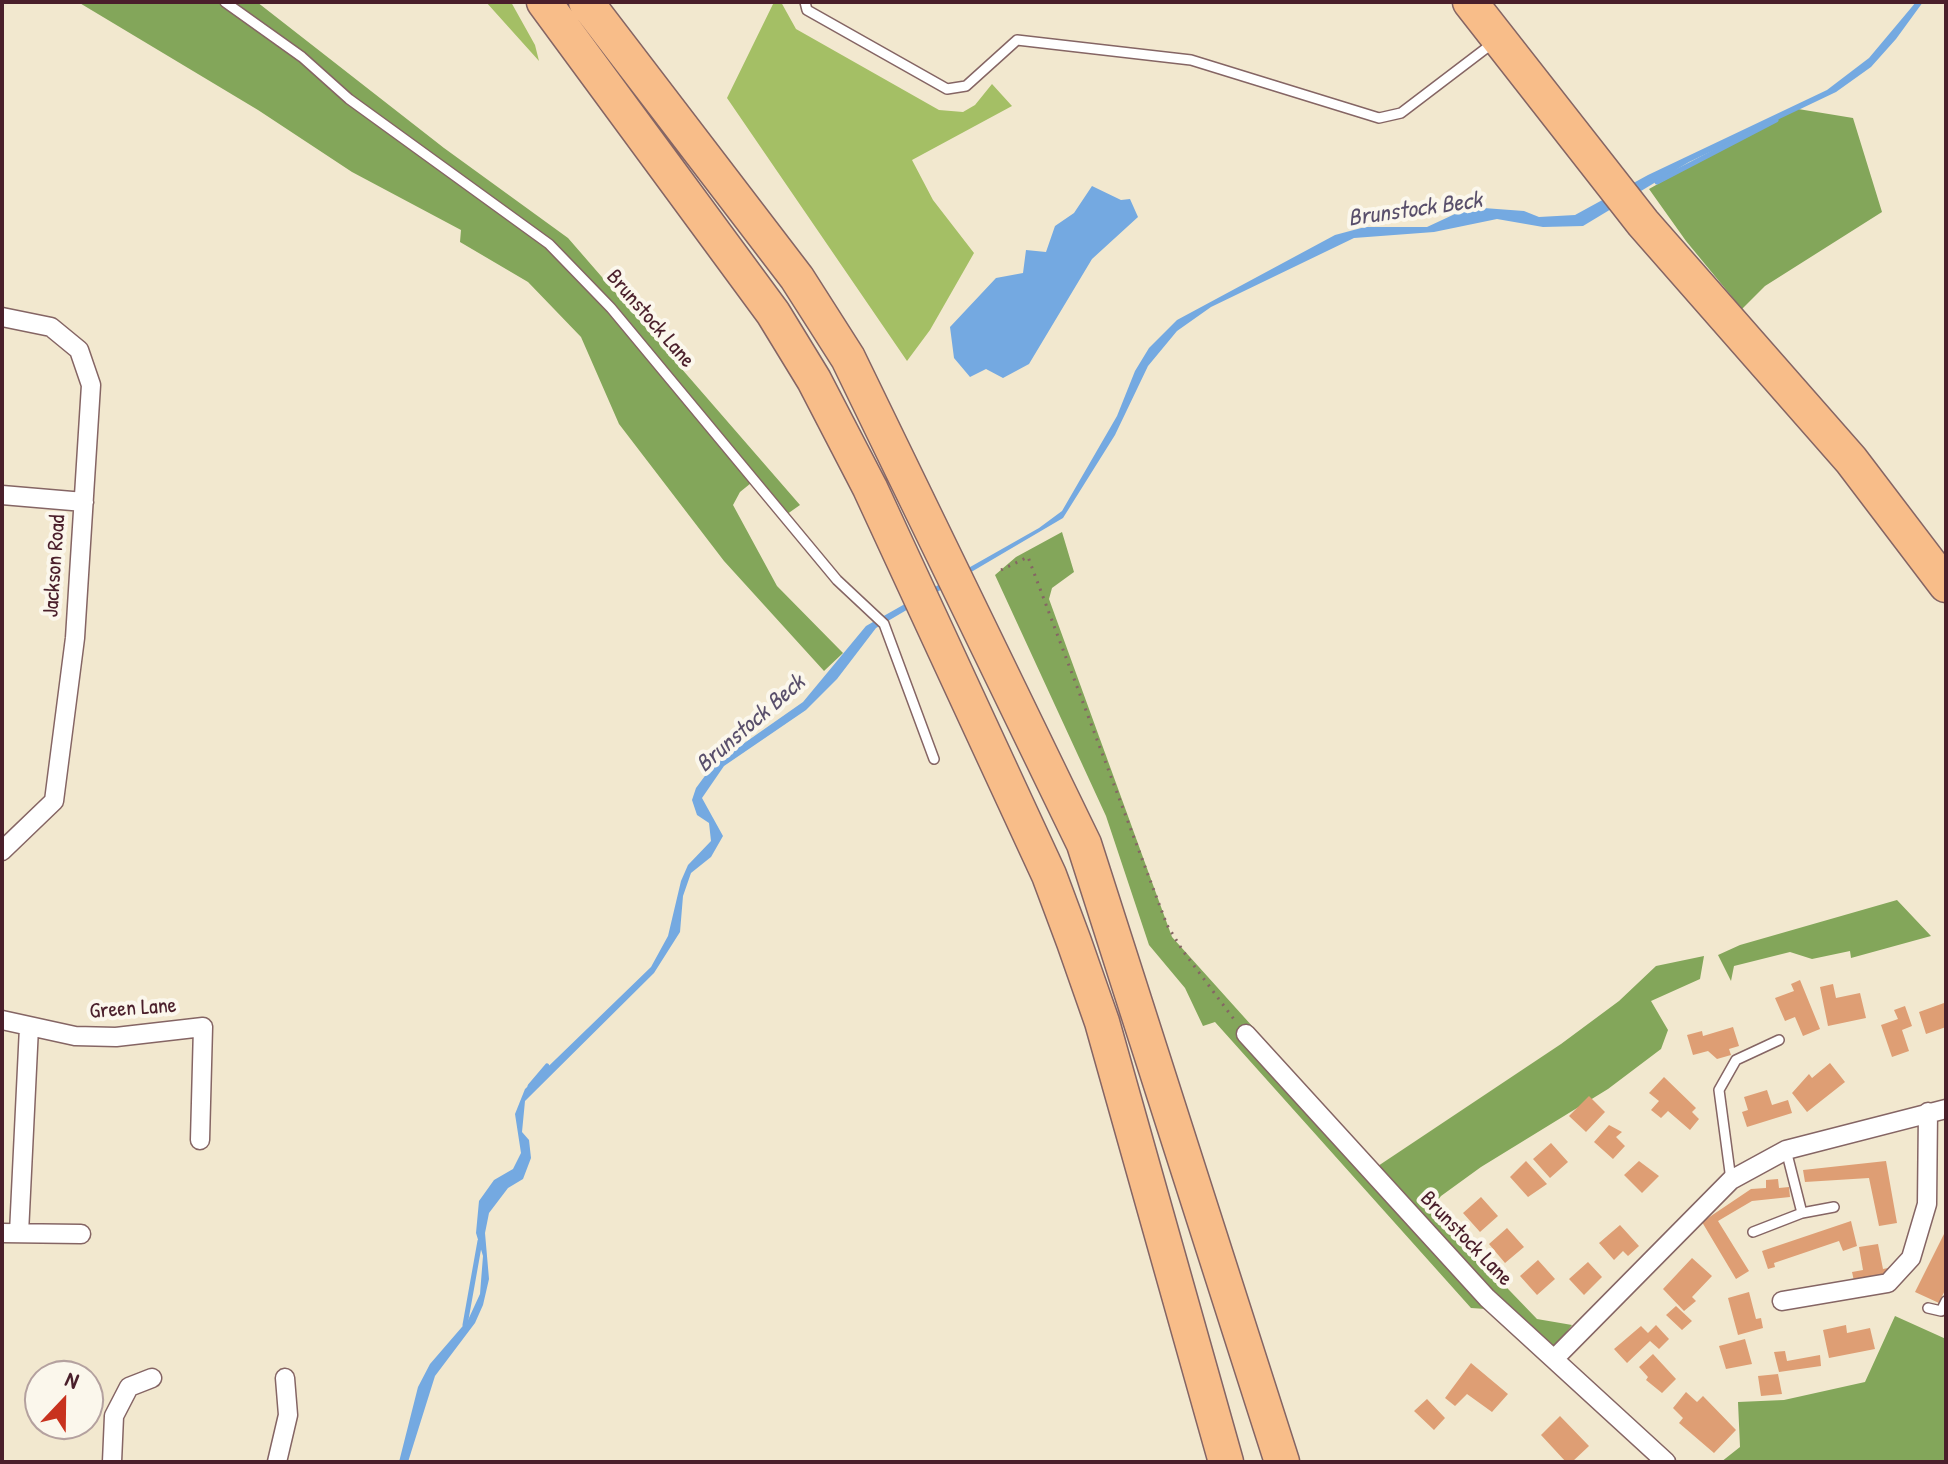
<!DOCTYPE html>
<style>
body{margin:0}
#map{position:relative;width:1948px;height:1464px;overflow:hidden;background:#f2e8cf;font-family:"Patrick Hand",sans-serif}
canvas{display:block}
.frame{position:absolute;inset:0;border:4px solid #4a1f2b;pointer-events:none}
.north{position:absolute;left:24px;top:1360px;width:80px;height:80px;box-sizing:border-box;background:#fbf7ec;border:2px solid #b4a19f;border-radius:50%;rotate:22deg;font-size:22px;font-weight:700;line-height:32px;text-align:center;color:#4a1f2b}
.north::after{content:'';display:block;margin:auto;width:28px;height:36px;background:#c8321e;clip-path:polygon(50% 0,100% 100%,50% 72%,0 100%)}
</style>
<div id="map">
<canvas width="1948" height="1464"></canvas>
<div class="frame"></div>
<div class="north">N</div>
</div>
<script>
const c = document.querySelector('canvas').getContext('2d');
c.lineJoin = 'round';
function fillPath(path, color) { c.fillStyle = color; c.fill(path, 'evenodd'); }
const shape = rows => new Path2D(rows.map(r => 'M' + r).join(''));
function trace(path, color, width, dash) { c.strokeStyle = color; c.lineWidth = width; c.lineCap = dash ? 'butt' : 'round'; c.setLineDash(dash || []); c.stroke(path); }
function write(font, color, halo, rows, align = 'center') {
  c.font = font + ' "Patrick Hand",sans-serif'; c.lineWidth = 8; c.setLineDash([]); c.textBaseline = 'middle'; c.strokeStyle = halo; c.fillStyle = color; for (const [text, x, y, turn = 0] of rows) {
    c.save(); c.translate(x, y); c.rotate((+turn || 0) * Math.PI / 180); c.textAlign = isNaN(turn) ? turn : align; if (halo) c.strokeText(text, 0, 0); c.fillText(text, 0, 0); c.restore();
  }
}
fillPath(shape([
 [486,2,511,2,535,45,539,61],
 [774,2,781,2,796,29,939,110,963,112,975,105,992,84,1012,106,912,160,933,200,974,253,930,330,907,361,727,98]
]), '#a4bf65');
fillPath(shape([
 [78,2,257,2,444,148,568,238,800,505,783,517,756,479,740,492,733,505,777,586,843,653,824,671,724,561,619,424,581,337,528,282,460,242,461,230,352,172,258,110],
 [1792,108,1853,118,1882,212,1765,286,1742,309,1686,241,1649,189],
 [1062,532,1074,572,1052,588,1049,599,1172,937,1378,1166,1561,1044,1619,1001,1656,966,1704,956,1700,979,1651,1001,1668,1030,1661,1049,1608,1089,1481,1167,1441,1196,1431,1209,1537,1319,1572,1325,1556,1346,1535,1346,1486,1309,1471,1308,1215,1022,1203,1026,1185,988,1149,945,1106,816,995,575,1016,557],
 [1897,900,1931,936,1851,958,1850,951,1812,959,1790,952,1734,966,1731,981,1718,955,1740,945],
 [1895,1316,1946,1339,1946,1462,1721,1462,1740,1447,1738,1402,1784,1400,1865,1382]
]), '#83a65a');
fillPath(shape([
 [1916,2,1923,2,1896,39,1871,67,1836,92,1689,162,1583,226,1543,227,1497,219,1434,232,1354,238,1211,307,1177,331,1148,366,1115,435,1063,518,876,628,837,679,806,710,724,766,702,798,723,836,711,857,691,873,683,896,680,932,654,973,525,1101,522,1132,529,1140,531,1158,523,1179,508,1188,489,1213,485,1233,489,1279,483,1305,475,1323,435,1376,408,1462,399,1462,418,1387,430,1364,468,1320,480,1294,483,1256,476,1233,479,1201,494,1180,513,1169,521,1153,515,1114,525,1089,651,967,668,936,681,881,688,865,711,841,709,823,697,815,692,800,696,788,713,765,803,702,866,626,1039,528,1062,511,1117,416,1135,371,1149,348,1177,320,1335,235,1365,227,1427,227,1470,207,1524,211,1539,217,1575,215,1648,175,1827,90,1869,58],
 [1092,186,1121,200,1130,199,1138,217,1092,259,1029,364,1003,378,986,369,970,377,954,358,950,327,996,278,1023,273,1026,250,1046,252,1055,226,1074,213]
]), '#74a9e1');
trace(shape([
 [1657,182,1776,120],
 [530,1086,547,1066],
 [465,1325,480,1241]
]), '#74a9e1', 5);
fillPath(shape([
 [1800,980,1820,1029,1803,1036,1795,1017,1785,1021,1775,998,1794,991,1791,984],
 [1833,984,1836,998,1860,993,1866,1018,1828,1026,1820,987],
 [1944,1003,1946,1027,1926,1034,1919,1012],
 [1905,1006,1912,1026,1902,1030,1909,1051,1892,1057,1881,1025,1898,1019,1894,1010],
 [1733,1027,1739,1046,1729,1049,1731,1055,1717,1059,1708,1051,1693,1055,1687,1035,1702,1031,1703,1036],
 [1830,1063,1845,1082,1807,1112,1792,1093,1809,1074,1812,1078],
 [1664,1077,1696,1108,1692,1112,1699,1119,1690,1130,1668,1111,1661,1118,1651,1110,1659,1101,1649,1093],
 [1767,1090,1772,1105,1788,1100,1792,1113,1747,1127,1742,1112,1748,1110,1744,1097],
 [1589,1096,1605,1112,1586,1132,1569,1116],
 [1609,1125,1622,1132,1616,1137,1625,1146,1613,1159,1594,1142],
 [1551,1143,1568,1162,1550,1178,1533,1159],
 [1526,1161,1547,1184,1528,1197,1510,1177],
 [1639,1161,1659,1176,1642,1193,1624,1175],
 [1886,1161,1897,1223,1879,1226,1869,1178,1805,1182,1803,1170],
 [1778,1179,1779,1188,1789,1187,1790,1197,1752,1201,1718,1221,1749,1271,1736,1279,1702,1222,1751,1189,1766,1188,1766,1180],
 [1481,1197,1498,1216,1480,1232,1463,1213],
 [1851,1221,1857,1246,1843,1251,1839,1241,1774,1263,1775,1267,1768,1269,1762,1251],
 [1620,1225,1639,1246,1628,1256,1623,1251,1614,1260,1599,1243],
 [1507,1228,1524,1247,1505,1263,1489,1244],
 [1946,1230,1946,1288,1939,1303,1915,1292],
 [1878,1244,1883,1269,1888,1268,1890,1279,1854,1281,1852,1272,1863,1270,1859,1247],
 [1692,1258,1712,1276,1692,1297,1696,1301,1684,1311,1663,1289],
 [1538,1260,1555,1279,1537,1295,1520,1276],
 [1588,1262,1602,1277,1584,1295,1569,1279],
 [1749,1292,1756,1319,1761,1318,1763,1328,1738,1335,1728,1298],
 [1676,1306,1692,1321,1682,1330,1666,1315],
 [1656,1325,1669,1339,1659,1349,1650,1341,1627,1363,1614,1349,1641,1326,1648,1333],
 [1846,1325,1847,1333,1870,1328,1875,1349,1829,1358,1823,1330],
 [1745,1339,1752,1364,1726,1369,1719,1346],
 [1785,1351,1787,1361,1820,1355,1821,1366,1779,1372,1774,1352],
 [1653,1354,1676,1379,1662,1393,1646,1380,1648,1377,1639,1367],
 [1471,1363,1508,1394,1492,1412,1467,1394,1455,1406,1445,1398],
 [1778,1374,1782,1394,1761,1396,1758,1376],
 [1686,1392,1697,1402,1703,1396,1736,1430,1714,1453,1679,1423,1683,1418,1673,1408],
 [1427,1399,1445,1418,1434,1430,1414,1411],
 [1560,1416,1589,1446,1572,1462,1566,1462,1541,1435]
]), '#de9e74');
const lane = shape([
 [225,2,302,57,349,99,549,244,611,308,837,580,884,624,934,759],
 [805,2,807,10,947,89,966,86,1017,40,1191,60,1379,118,1401,113,1493,43],
 [1786,1150,1802,1213,1834,1207],
 [1731,1180,1719,1090,1736,1060,1779,1040],
 [1753,1232,1802,1213],
 [1928,1308,1941,1311,1946,1301]
]);
const street = shape([
 [2,317,51,327,79,350,91,385,75,638,54,801,2,851],
 [2,495,84,502],
 [2,1020,75,1036,116,1037,203,1027,200,1140],
 [1246,1034,1487,1298,1666,1462],
 [2,1233,81,1234],
 [19,1233,29,1027],
 [1782,1301,1888,1283,1911,1258,1927,1204,1928,1112],
 [1555,1358,1731,1180,1786,1150,1946,1109],
 [112,1462,114,1416,129,1387,152,1378],
 [277,1462,288,1415,285,1378]
]);
const highway = shape([
 [544,2,773,313,814,380,870,488,1049,875,1074,942,1102,1022,1226,1462],
 [586,2,797,278,848,358,1084,844,1282,1462],
 [1470,2,1643,223,1851,460,1946,585]
]);
trace(lane, '#856564', 12);
trace(street, '#856564', 21);
trace(highway, '#856564', 37);
trace(shape([
 [1001,570,1028,557,1167,925,1183,951,1236,1022]
]), '#856564', 3, [2, 6]);
trace(lane, '#fff', 9);
trace(street, '#fff', 18);
trace(highway, '#f8bd89', 34);
write('22px', '#4a1f2b', '#fbf7ec', [
 ["Brunstock Lane",650,319,49],
 ["Jackson Road",55,566,-86],
 ["Green Lane",133,1009,-4],
 ["Brunstock Lane",1466,1239,46]
]);
write('italic 24px', '#594f6b', '#fbf7ec', [
 ["Brunstock Beck",1415,210,-8],
 ["Brunstock Beck",751,724,-41]
]);
</script>
